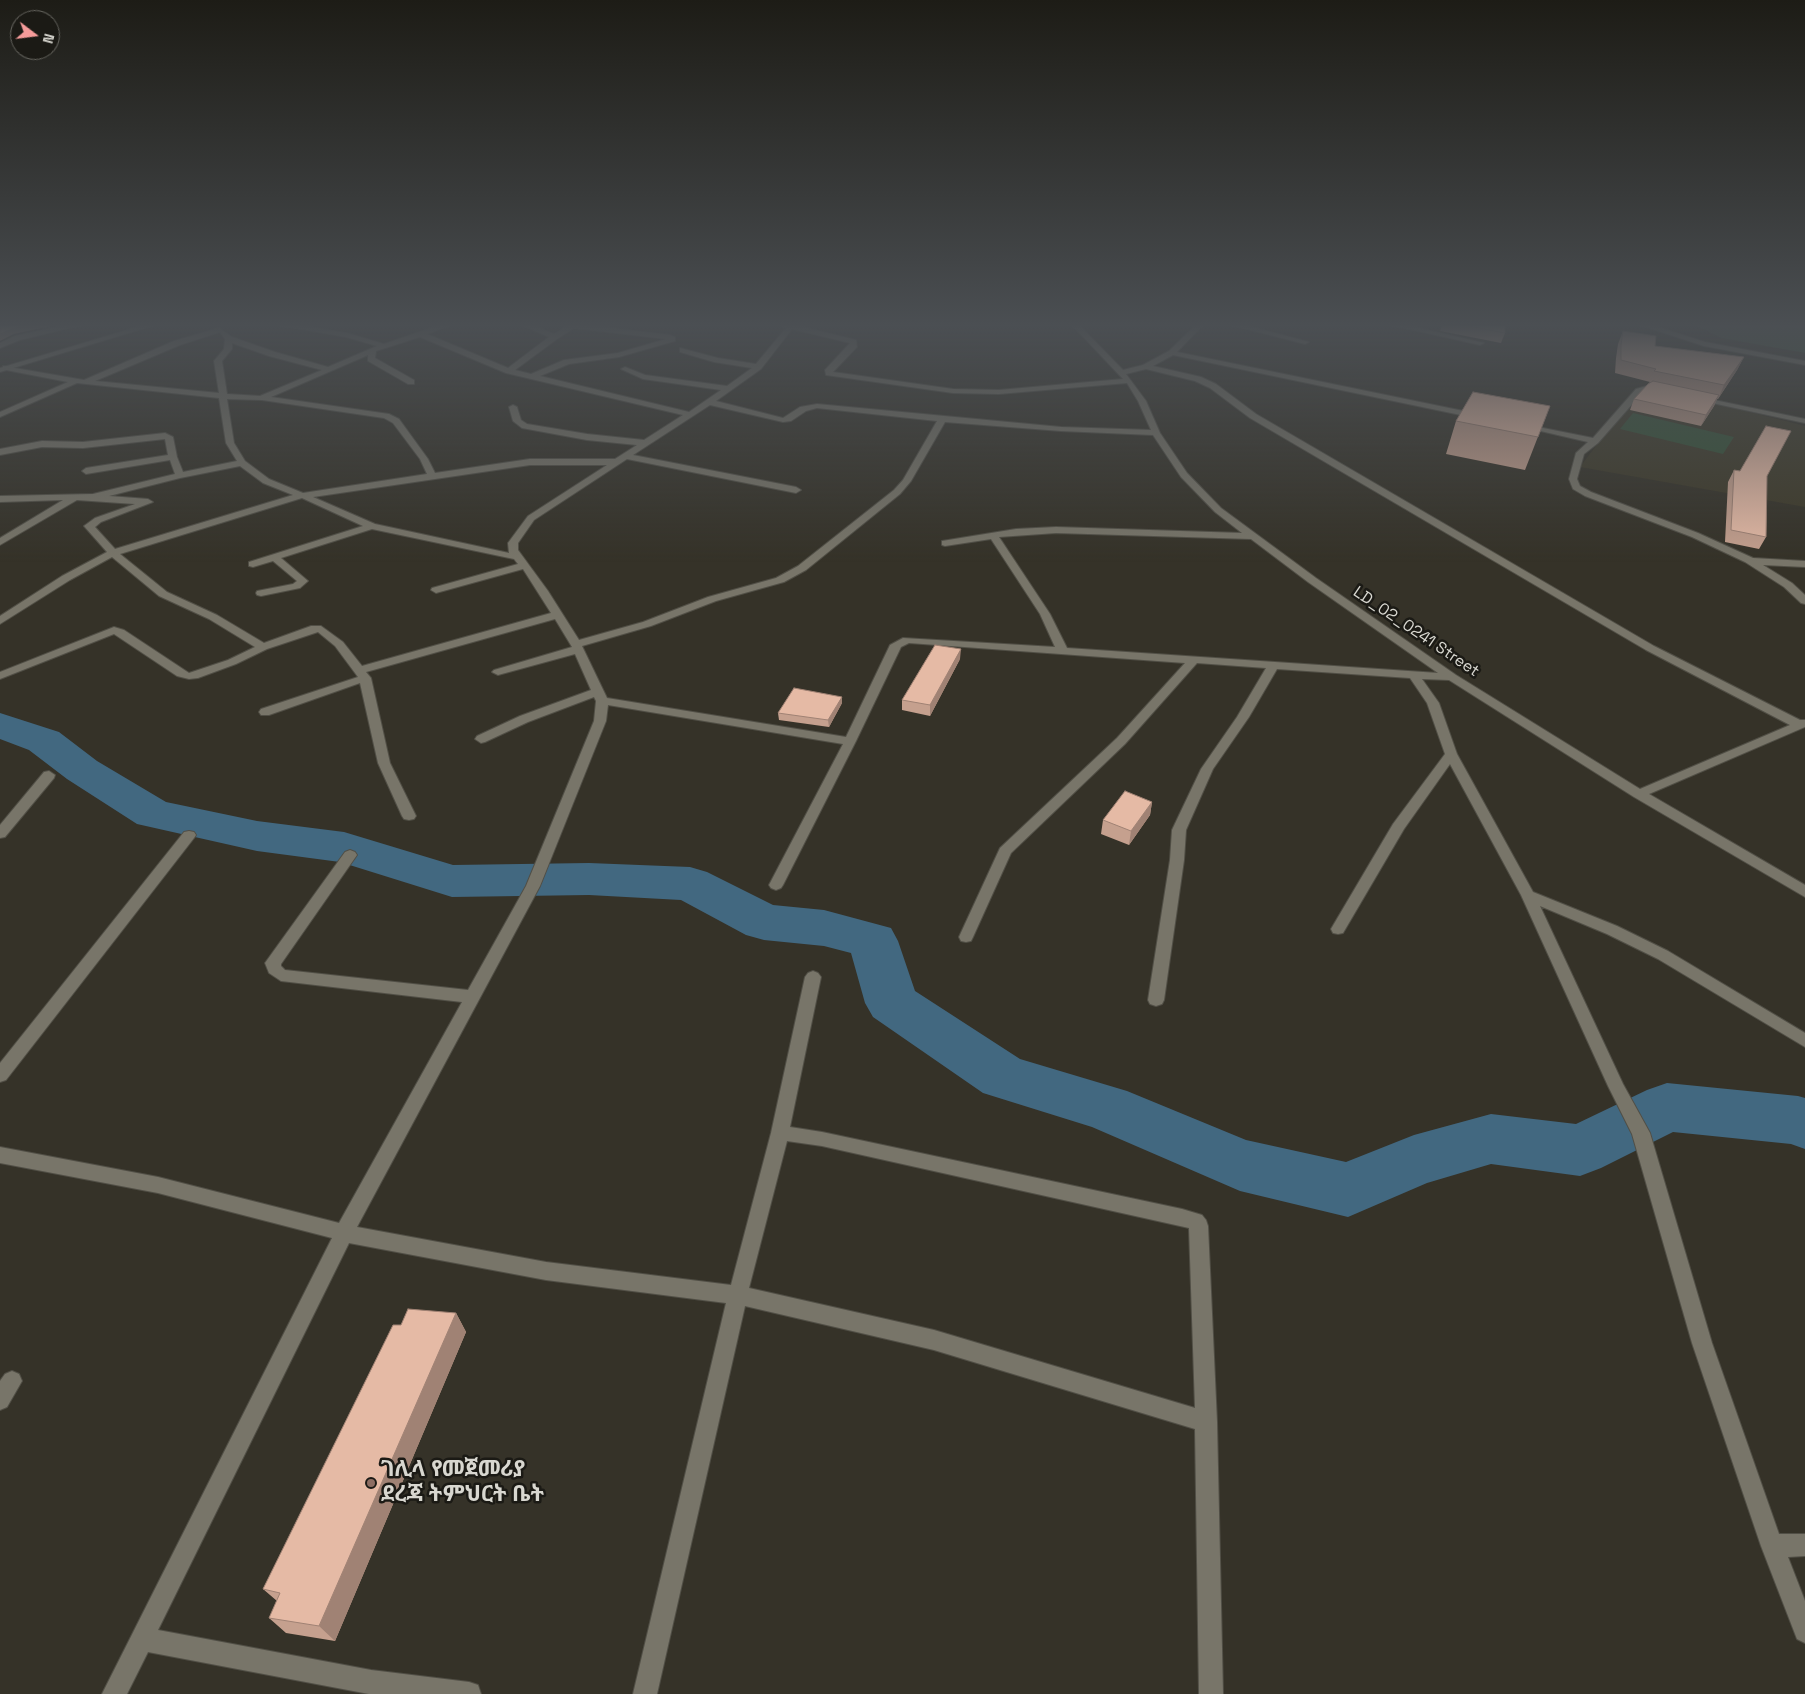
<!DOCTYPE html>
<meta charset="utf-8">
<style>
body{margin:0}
#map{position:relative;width:1805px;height:1694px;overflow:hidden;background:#353228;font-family:"Space Grotesk",sans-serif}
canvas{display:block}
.north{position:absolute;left:10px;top:10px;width:50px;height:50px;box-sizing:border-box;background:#1b1a15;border:1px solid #676660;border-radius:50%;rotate:105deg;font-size:14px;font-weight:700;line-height:20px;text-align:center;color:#d8d7d0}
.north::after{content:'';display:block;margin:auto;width:18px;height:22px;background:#f59b9a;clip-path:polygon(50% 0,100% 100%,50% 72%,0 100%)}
</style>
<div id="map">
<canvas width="1805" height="1694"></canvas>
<div class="north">N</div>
</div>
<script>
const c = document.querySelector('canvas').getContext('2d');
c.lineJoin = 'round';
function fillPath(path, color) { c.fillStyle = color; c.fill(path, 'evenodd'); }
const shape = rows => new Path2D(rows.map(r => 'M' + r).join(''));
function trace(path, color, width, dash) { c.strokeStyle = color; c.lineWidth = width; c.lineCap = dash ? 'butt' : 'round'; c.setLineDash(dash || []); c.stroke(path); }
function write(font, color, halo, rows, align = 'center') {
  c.font = font + ' "Space Grotesk","Noto Sans Ethiopic",sans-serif'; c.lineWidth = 5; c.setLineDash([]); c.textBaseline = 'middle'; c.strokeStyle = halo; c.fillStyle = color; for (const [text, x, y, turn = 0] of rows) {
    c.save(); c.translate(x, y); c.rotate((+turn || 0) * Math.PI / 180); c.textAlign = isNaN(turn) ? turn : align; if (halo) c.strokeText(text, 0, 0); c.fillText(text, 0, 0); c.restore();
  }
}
fillPath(shape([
 [1648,386,1805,426,1805,507,1580,467,1608,430]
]), '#3e3a29');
fillPath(shape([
 [1695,325,1805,325,1805,353,1721,338],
 [1633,413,1734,437,1723,454,1620,429]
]), '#365338');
fillPath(shape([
 [0,713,59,732,97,761,166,802,257,821,344,832,453,865,589,863,690,867,707,872,773,905,824,910,891,928,898,941,915,991,1020,1059,1127,1091,1246,1140,1346,1162,1414,1135,1491,1114,1576,1124,1647,1090,1667,1083,1798,1096,1805,1098,1805,1149,1791,1144,1673,1132,1601,1168,1580,1176,1491,1164,1427,1183,1348,1217,1240,1191,1092,1127,983,1093,873,1017,865,1003,851,953,824,946,764,940,746,935,681,900,589,895,452,897,340,862,257,851,137,824,67,779,29,750,0,739,0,713]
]), '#426880');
const minor = shape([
 [67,325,81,325,20,340,0,348,0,343,15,336,67,325],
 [278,325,296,325,347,333,384,344,440,325,451,325,427,334,508,368,549,337,522,325,532,325,554,334,569,325,585,325,670,335,675,337,675,341,619,357,569,364,540,376,689,412,721,390,643,379,621,369,625,367,645,375,727,386,752,368,714,362,680,352,680,348,718,358,756,364,786,328,781,325,795,325,856,340,857,347,833,372,953,389,999,390,1123,379,1072,325,1079,325,1123,370,1143,365,1169,351,1196,325,1203,325,1177,352,1483,415,1483,419,1480,419,1173,355,1153,366,1201,377,1216,384,1256,414,1654,646,1800,720,1805,720,1805,727,1649,794,1805,885,1805,897,1634,797,1449,680,1422,679,1439,703,1457,754,1533,892,1617,926,1668,951,1805,1033,1805,1047,1658,959,1607,934,1540,906,1623,1084,1650,1133,1712,1343,1779,1534,1805,1534,1805,1556,1788,1557,1805,1601,1805,1643,1797,1639,1761,1546,1692,1343,1632,1134,1608,1086,1521,895,1450,764,1404,829,1343,933,1338,934,1333,933,1331,929,1393,824,1445,754,1427,703,1410,678,1277,669,1249,717,1213,769,1186,830,1184,860,1164,1000,1162,1004,1156,1006,1150,1004,1148,1000,1170,860,1172,830,1201,769,1237,717,1266,668,1197,663,1125,744,1011,853,973,937,971,941,966,942,961,941,959,937,1000,848,1117,738,1185,663,909,643,901,647,856,741,783,885,781,888,776,890,771,888,769,885,843,744,608,705,606,721,540,886,357,1227,546,1262,731,1285,771,1133,805,977,808,973,813,971,818,973,821,977,790,1127,822,1132,1182,1209,1202,1215,1206,1220,1208,1226,1217,1422,1223,1694,1199,1694,1195,1429,934,1350,745,1306,657,1694,633,1694,726,1303,546,1280,349,1243,158,1630,371,1670,469,1682,478,1685,481,1694,369,1694,148,1652,127,1694,102,1694,332,1238,158,1193,0,1163,0,1147,158,1177,339,1223,462,1002,281,981,269,973,265,963,345,852,350,850,355,852,357,855,281,964,281,966,285,970,468,990,526,886,594,721,596,701,594,697,528,722,485,742,481,743,475,739,477,736,520,716,591,690,575,654,498,675,492,672,494,670,572,647,555,619,366,672,371,678,390,763,416,816,414,819,409,820,404,819,402,816,378,763,360,683,269,715,261,715,259,712,261,709,358,677,335,646,318,632,267,649,236,664,198,678,189,679,177,676,114,634,0,679,0,672,114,627,124,630,189,673,228,660,255,647,209,619,159,596,112,557,70,580,0,624,0,616,62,576,107,552,84,526,95,518,135,504,77,500,0,545,0,538,63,500,0,502,0,496,93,494,175,474,170,460,86,474,82,471,86,468,168,455,165,439,83,448,42,447,0,455,0,449,42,441,83,442,165,433,173,437,177,457,183,472,237,461,226,443,219,398,77,383,0,417,0,412,68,382,6,370,3,370,3,366,84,380,174,341,219,328,232,337,275,352,328,367,377,346,346,337,278,325],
 [574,328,666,339,618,353,564,360,531,374,515,370,557,339,574,328],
 [792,329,850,343,825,370,826,375,833,376,953,393,999,394,1127,383,1138,401,1151,430,1061,427,817,404,800,407,783,418,716,401,761,369,792,329],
 [220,332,225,339,224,349,214,361,219,393,95,381,180,345,220,332],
 [420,337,506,373,683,415,644,440,587,434,527,424,521,420,517,407,513,405,509,407,513,421,522,428,587,440,637,445,615,459,530,459,435,473,428,459,399,419,389,414,271,397,368,355,368,361,408,384,414,384,414,380,375,358,376,351,420,337],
 [232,343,269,356,322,370,260,396,227,394,222,361,232,349,232,343],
 [1146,369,1195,381,1210,388,1250,418,1646,650,1790,725,1640,789,1456,675,1316,578,1221,508,1187,473,1160,433,1146,401,1126,374,1146,369],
 [227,399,262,400,384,418,393,423,420,459,427,474,303,493,269,479,245,461,234,443,227,399],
 [710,405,783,422,791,421,806,411,817,408,937,421,903,480,894,490,798,566,776,578,708,597,643,622,579,640,548,591,518,550,518,543,534,520,627,459,796,493,801,490,796,487,633,455,710,405],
 [945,422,1061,431,1153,435,1181,477,1215,512,1242,533,1056,527,1016,529,942,541,942,545,945,546,991,539,1040,614,1055,647,903,638,890,645,846,737,607,698,582,646,651,626,716,601,784,582,806,570,900,494,911,481,945,422],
 [530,465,607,465,528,516,508,543,509,553,375,524,313,497,530,465],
 [240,466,263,483,293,495,115,549,95,527,101,522,153,502,148,499,109,496,180,478,240,466],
 [302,498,363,526,249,562,249,566,253,567,273,561,297,581,293,584,257,591,256,593,257,595,261,596,300,588,308,581,281,558,372,529,514,559,518,564,432,588,431,590,436,593,523,569,551,613,362,666,343,642,321,626,311,626,264,643,217,615,167,592,120,554,302,498],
 [1056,533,1251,539,1308,582,1438,673,1067,648,1050,614,999,537,1056,533],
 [787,1141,822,1146,1189,1228,1195,1408,934,1330,749,1288,787,1141],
 [1231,325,1244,325,1309,342,1305,344,1231,325],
 [1391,325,1405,325,1484,343,1480,345,1391,325],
 [1647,386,1664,390,1660,392,1648,390,1642,393,1598,443,1584,454,1577,479,1580,486,1591,492,1698,533,1753,558,1805,561,1805,567,1763,565,1792,583,1805,595,1805,604,1801,603,1784,587,1745,562,1692,537,1585,496,1573,489,1569,479,1576,453,1588,442,1519,426,1523,424,1593,438,1636,389,1647,386],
 [1695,396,1805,419,1805,423,1698,400,1695,400,1695,396],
 [49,771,55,775,54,778,5,837,0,838,0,825,44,772,49,771],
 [189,831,194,832,196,835,194,838,6,1080,0,1082,0,1063,184,832,189,831],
 [12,1371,19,1374,22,1381,7,1407,0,1410,0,1381,5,1374,12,1371]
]);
const secondary = shape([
 [144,325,155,325,0,372,0,368,144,325],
 [1640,325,1651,325,1705,342,1805,361,1805,365,1704,346,1640,325]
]);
trace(minor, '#514f46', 2);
trace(secondary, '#514f46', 2);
fillPath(minor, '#787569');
fillPath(secondary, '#787569');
fillPath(shape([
 [1442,325,1505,325,1505,333,1501,343,1440,331],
 [1623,331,1655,346,1744,357,1737,370,1718,399,1717,399,1714,406,1701,426,1630,410,1634,399,1650,382,1615,373,1616,358,1618,344],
 [1550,406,1525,470,1446,454,1456,421],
 [1734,470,1767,476,1766,537,1759,549,1725,542,1728,482],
 [960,659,930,716,902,710,902,700],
 [842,703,829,727,779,720,778,713],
 [1152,802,1150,815,1129,845,1101,834,1103,820],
 [456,1313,466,1332,335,1641,286,1633,269,1618,277,1601,263,1589,401,1325]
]), '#c5a08e');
fillPath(shape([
 [28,325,52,325,51,326,14,334,0,341,0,334,12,329],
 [1744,357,1737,370,1718,399,1724,385],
 [1719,395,1714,406,1701,426,1706,415],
 [961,649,960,659,930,716,930,705],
 [842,697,842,703,829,727,828,720],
 [1152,802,1150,815,1129,845,1131,831],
 [456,1313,466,1332,335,1641,319,1626]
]), '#a08274');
const building = shape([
 [0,325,28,325,12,329,0,334,0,325],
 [1464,325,1505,325,1505,333,1464,325],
 [1623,331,1656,336,1655,346,1744,357,1724,385,1654,371,1656,369,1621,360,1621,345,1623,331],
 [1653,381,1719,395,1706,415,1634,399,1648,384,1653,381],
 [1473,392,1550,406,1538,437,1456,421,1473,392],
 [1766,426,1791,431,1767,476,1766,537,1731,530,1734,470,1740,471,1766,426],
 [935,645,961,649,930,705,902,700,935,645],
 [794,688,842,697,828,720,778,713,794,688],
 [1125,791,1152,802,1131,831,1103,820,1125,791],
 [408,1309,456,1313,319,1626,269,1618,280,1593,263,1589,393,1325,401,1325,408,1309]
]);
fillPath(building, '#e5baa5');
trace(building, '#a08274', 1);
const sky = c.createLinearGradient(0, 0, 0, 562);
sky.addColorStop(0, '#1d1c16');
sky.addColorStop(0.58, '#4b4f53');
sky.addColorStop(1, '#4b4f5300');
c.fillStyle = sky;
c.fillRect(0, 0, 1805, 562);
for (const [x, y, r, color] of [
 [371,1483,5,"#8d6e63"]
]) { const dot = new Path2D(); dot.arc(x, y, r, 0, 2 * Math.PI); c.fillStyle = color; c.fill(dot); trace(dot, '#1b1a15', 2); }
write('16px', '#d8d7d0', '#1b1a15', [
 ["LD_02_0241 Street",1416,632,34]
]);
write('bold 22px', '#d8d7d0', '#1b1a15', [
 ["ገሊላ የመጀመሪያ",381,1470],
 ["ደረጃ ትምህርት ቤት",381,1495]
], 'left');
</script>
